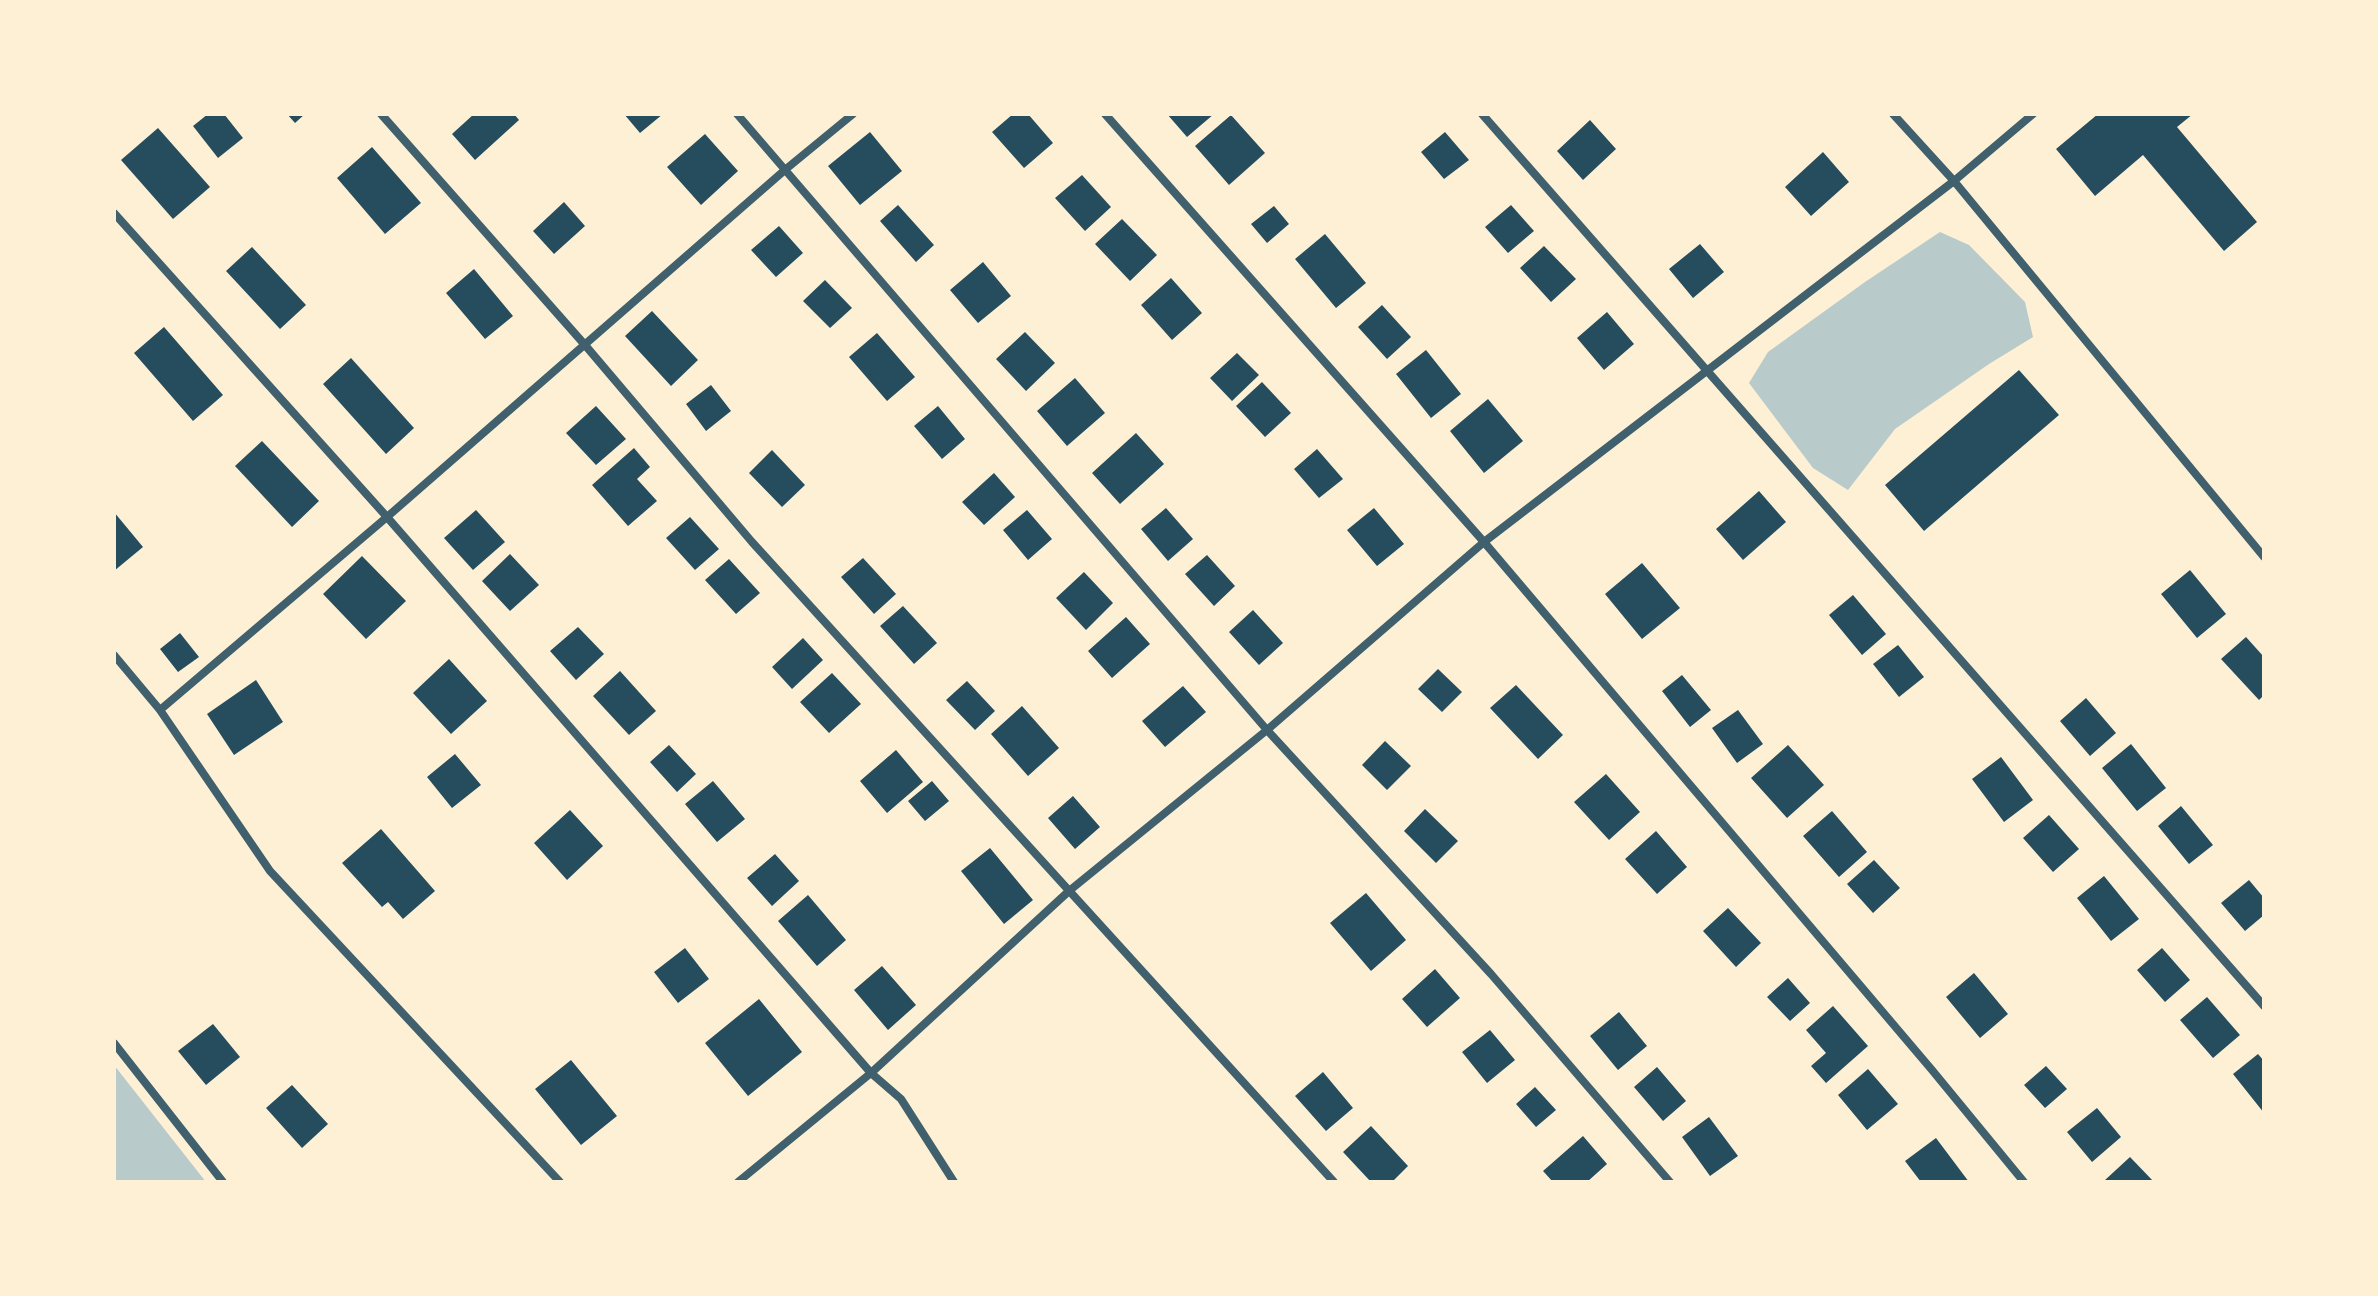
<!DOCTYPE html>
<style>
body{margin:0}
#map{position:relative;width:2378px;height:1296px;overflow:hidden;background:#fdf0d5;font-family:"Roboto Condensed",sans-serif}
canvas{display:block}
.frame{position:absolute;inset:0;border:116px solid #fdf0d5;pointer-events:none}
</style>
<div id="map">
<canvas width="2378" height="1296"></canvas>
<div class="frame"></div>
</div>
<script>
const c = document.querySelector('canvas').getContext('2d');
c.lineJoin = 'round';
function fillPath(path, color) { c.fillStyle = color; c.fill(path, 'evenodd'); }
const shape = rows => new Path2D(rows.map(r => 'M' + r).join(''));
function trace(path, color, width, dash) { c.strokeStyle = color; c.lineWidth = width; c.lineCap = dash ? 'butt' : 'round'; c.setLineDash(dash || []); c.stroke(path); }
fillPath(shape([
 [1940,232,1969,245,2025,302,2033,337,1989,364,1895,429,1848,490,1813,468,1749,383,1768,352,1865,282],
 [114,1065,206,1182,114,1182]
]), '#b9caca');
fillPath(shape([
 [208,114,224,114,243,138,218,158,193,126],
 [287,114,305,114,295,123],
 [474,114,514,114,519,120,475,160,452,134],
 [624,114,663,114,640,133],
 [1013,114,1028,114,1053,143,1024,168,992,132],
 [1167,114,1214,114,1187,137],
 [2098,114,2193,114,2177,127,2257,222,2224,251,2143,155,2095,196,2056,149],
 [1231,115,1265,153,1229,185,1195,146],
 [1590,120,1616,149,1583,180,1557,151],
 [158,128,210,187,173,219,121,160],
 [870,132,902,171,860,205,828,166],
 [1445,132,1469,160,1444,179,1421,152],
 [705,134,738,171,701,205,667,167],
 [372,147,421,203,385,234,337,178],
 [1823,152,1849,182,1811,216,1785,187],
 [1082,175,1111,207,1085,231,1055,198],
 [564,202,585,226,554,254,533,231],
 [898,205,934,245,916,262,880,221],
 [1511,205,1534,231,1508,253,1485,227],
 [1274,206,1289,224,1267,243,1251,224],
 [1122,219,1157,255,1130,281,1095,244],
 [779,226,803,253,776,277,751,250],
 [1325,234,1366,283,1336,308,1295,259],
 [1700,244,1724,272,1693,298,1669,269],
 [1544,246,1576,279,1551,302,1520,268],
 [252,247,306,305,280,329,226,271],
 [983,262,1011,296,978,323,950,290],
 [474,269,513,316,485,339,446,293],
 [1171,278,1202,313,1172,340,1141,305],
 [825,280,852,308,830,328,803,301],
 [1382,305,1411,337,1387,359,1358,327],
 [652,311,698,360,671,386,625,336],
 [1607,312,1634,344,1604,370,1577,338],
 [164,327,223,395,193,421,134,353],
 [1025,332,1055,363,1026,391,996,359],
 [877,333,915,377,887,401,849,357],
 [1426,350,1461,394,1431,418,1396,374],
 [1237,353,1259,375,1232,401,1210,378],
 [351,358,414,428,386,454,323,384],
 [2019,370,2059,415,1924,531,1885,485],
 [1075,378,1105,413,1067,446,1037,411],
 [1262,382,1291,413,1265,437,1236,406],
 [711,385,731,411,706,431,686,404],
 [1488,399,1523,441,1484,473,1450,431],
 [596,406,626,439,596,465,566,433],
 [938,406,965,439,942,459,914,426],
 [1136,433,1164,464,1120,504,1092,473],
 [262,441,319,501,292,527,235,466],
 [634,448,650,467,637,479,657,501,628,526,592,485],
 [1317,449,1343,479,1319,498,1294,469],
 [772,450,805,485,782,507,749,473],
 [994,473,1015,497,984,525,962,502],
 [1759,491,1786,522,1743,560,1716,529],
 [1166,508,1193,539,1168,561,1141,529],
 [1374,508,1404,544,1377,566,1347,530],
 [476,510,505,542,473,570,444,538],
 [1027,510,1052,539,1028,560,1003,530],
 [114,512,143,547,114,571],
 [690,517,719,549,695,570,666,538],
 [510,554,539,585,510,611,482,581],
 [1207,555,1235,586,1214,606,1185,574],
 [362,556,406,601,366,639,323,594],
 [863,558,896,594,874,614,841,577],
 [729,559,760,593,736,614,705,580],
 [1642,563,1680,608,1642,639,1605,594],
 [2190,570,2226,614,2197,638,2161,594],
 [1084,572,1113,603,1086,630,1056,598],
 [1853,595,1886,634,1862,655,1829,615],
 [903,606,937,643,914,664,880,626],
 [1253,610,1283,643,1259,665,1229,632],
 [1126,617,1150,644,1112,678,1088,651],
 [578,627,604,654,576,680,550,651],
 [180,633,199,657,178,672,160,649],
 [2246,637,2264,657,2264,695,2259,700,2221,659],
 [803,638,823,660,792,689,772,667],
 [1898,645,1924,677,1899,697,1873,664],
 [449,659,487,701,451,734,413,693],
 [1438,669,1462,692,1442,712,1418,689],
 [620,671,656,711,629,735,593,696],
 [832,673,861,704,829,733,800,702],
 [1682,675,1711,710,1690,727,1662,691],
 [256,680,283,722,234,755,207,714],
 [967,681,995,711,975,730,946,700],
 [1516,685,1563,735,1538,759,1490,708],
 [1183,686,1206,712,1165,747,1142,721],
 [2086,698,2116,733,2090,756,2060,721],
 [1022,706,1059,748,1028,776,991,734],
 [1738,710,1763,744,1737,763,1712,728],
 [1385,741,1411,766,1387,790,1362,765],
 [2131,744,2166,788,2137,811,2102,768],
 [669,745,696,774,677,792,650,762],
 [1788,745,1824,785,1787,818,1751,778],
 [896,750,923,782,887,813,860,781],
 [455,754,481,785,452,808,427,777],
 [2001,757,2033,800,2004,822,1972,779],
 [1606,774,1640,812,1609,840,1574,802],
 [713,781,745,819,717,842,685,804],
 [932,781,949,801,925,821,908,801],
 [1073,796,1100,827,1075,849,1048,818],
 [2181,806,2213,845,2189,864,2158,826],
 [1425,809,1458,841,1436,863,1404,831],
 [570,810,603,846,567,880,534,843],
 [1832,811,1867,852,1839,877,1803,836],
 [2049,815,2079,849,2053,872,2023,838],
 [381,829,435,891,403,919,388,902,382,907,342,863],
 [1656,831,1687,867,1657,894,1625,859],
 [990,848,1033,900,1004,924,961,871],
 [775,854,799,881,772,906,747,878],
 [1874,860,1900,888,1873,913,1847,884],
 [2104,876,2139,919,2111,941,2077,898],
 [2249,880,2264,898,2264,915,2245,931,2221,903],
 [1366,893,1406,940,1371,971,1330,923],
 [808,895,846,940,817,966,778,921],
 [1728,908,1761,943,1736,967,1703,931],
 [685,948,709,979,678,1003,654,972],
 [2162,948,2190,980,2165,1002,2137,970],
 [882,966,916,1005,888,1030,854,990],
 [1435,969,1460,998,1427,1027,1402,999],
 [1974,973,2008,1014,1980,1038,1946,997],
 [1788,978,1810,1003,1790,1021,1767,997],
 [2207,997,2240,1035,2213,1058,2180,1020],
 [759,999,802,1052,748,1096,705,1043],
 [1833,1006,1868,1046,1826,1083,1811,1066,1826,1053,1806,1030],
 [1619,1012,1647,1046,1618,1070,1590,1036],
 [213,1024,240,1057,206,1085,178,1051],
 [1490,1030,1515,1060,1487,1083,1462,1052],
 [2258,1054,2264,1061,2264,1113,2233,1074],
 [571,1060,617,1116,581,1145,535,1089],
 [2046,1066,2067,1089,2045,1108,2024,1085],
 [1657,1067,1686,1101,1663,1121,1634,1087],
 [1868,1069,1898,1104,1867,1130,1838,1095],
 [1323,1072,1353,1108,1326,1131,1295,1096],
 [292,1085,328,1124,302,1148,266,1108],
 [1535,1087,1556,1110,1536,1127,1516,1104],
 [2097,1108,2121,1137,2092,1162,2067,1132],
 [1709,1117,1738,1156,1710,1176,1682,1137],
 [1371,1126,1408,1166,1392,1182,1371,1182,1343,1152],
 [1583,1136,1607,1164,1587,1182,1553,1182,1543,1171],
 [1936,1138,1969,1182,1921,1182,1905,1161],
 [2130,1157,2154,1182,2107,1182,2105,1180]
]), '#264d5e');
trace(shape([
 [381,114,585,345,752,542,1334,1182],
 [737,114,1267,730,1491,974,1670,1182],
 [1105,114,1484,542,1932,1070,2024,1182],
 [1482,114,2264,1006],
 [1893,114,1954,181,2264,557],
 [114,213,387,517,871,1073,901,1099,954,1182],
 [114,655,160,710,270,871,560,1182],
 [160,710,387,517,786,169,853,114],
 [114,1043,223,1182],
 [738,1182,871,1073,1069,891,1267,730,1484,542,1954,181,2033,114]
]), '#3f606c', 8);
</script>
